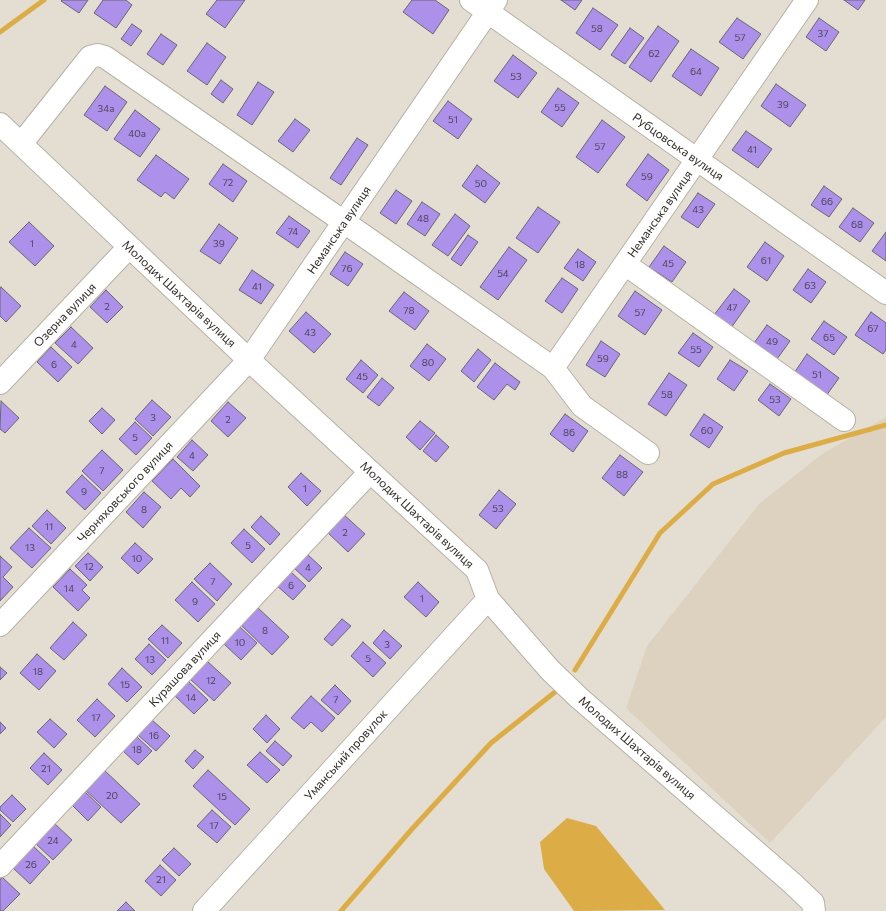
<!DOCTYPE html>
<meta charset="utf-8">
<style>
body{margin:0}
canvas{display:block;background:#e4ded2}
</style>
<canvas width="886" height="911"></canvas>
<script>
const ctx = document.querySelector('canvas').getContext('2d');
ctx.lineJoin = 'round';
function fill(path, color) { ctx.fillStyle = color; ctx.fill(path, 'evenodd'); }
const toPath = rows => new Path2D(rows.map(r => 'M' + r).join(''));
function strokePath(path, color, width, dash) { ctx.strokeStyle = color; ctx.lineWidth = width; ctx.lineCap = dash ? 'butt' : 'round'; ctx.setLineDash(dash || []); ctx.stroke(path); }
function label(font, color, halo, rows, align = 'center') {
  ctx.font = font + ' Commissioner,sans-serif'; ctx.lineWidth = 3; ctx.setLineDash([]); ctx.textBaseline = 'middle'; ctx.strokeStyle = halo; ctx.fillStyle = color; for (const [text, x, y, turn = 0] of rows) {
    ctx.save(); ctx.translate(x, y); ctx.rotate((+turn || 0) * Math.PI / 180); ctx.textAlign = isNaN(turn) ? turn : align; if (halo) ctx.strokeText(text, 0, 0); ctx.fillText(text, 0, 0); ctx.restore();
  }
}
const built = toPath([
 [886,417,886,717,770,843,626,708,647,646,759,504,822,454]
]);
const water = toPath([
 [567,818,596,826,665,910,574,911,544,869,540,842]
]);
const stream = toPath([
 [0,32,44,0],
 [575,670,660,533,713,484,784,453,886,425],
 [341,911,412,829,491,743,555,692]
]);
const building = toPath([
 [62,0,88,0,79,13,61,1,62,0],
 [103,0,126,0,132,5,116,28,94,13,103,0],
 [217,0,245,0,225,28,206,14,217,0],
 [412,0,435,0,449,10,433,34,403,12,412,0],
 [561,0,582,0,575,10,561,0],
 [844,0,865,0,858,10,844,0],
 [593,8,618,25,600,50,576,33,593,8],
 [737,18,761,34,743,59,719,42,737,18],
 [819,18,839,32,826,51,806,37,819,18],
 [132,24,142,31,131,46,121,39,132,24],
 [658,26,679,41,651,82,629,67,658,26],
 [630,28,644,38,625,64,611,55,630,28],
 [161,34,177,45,163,65,147,54,161,34],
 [207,43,226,57,207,85,187,71,207,43],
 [691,49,719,68,701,96,672,76,691,49],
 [513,55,537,73,518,98,494,81,513,55],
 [221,80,233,89,223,103,211,94,221,80],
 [258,82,274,92,252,125,237,115,258,82],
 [776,84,806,105,790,127,761,106,776,84],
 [105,86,127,102,107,131,84,115,105,86],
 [558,88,579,103,562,127,541,112,558,88],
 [448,101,472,119,458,139,433,121,448,101],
 [135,110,160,129,140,157,114,139,135,110],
 [295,119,310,130,293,152,278,141,295,119],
 [602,120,625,137,598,173,576,157,602,120],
 [746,131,772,149,758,168,732,150,746,131],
 [357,138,368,145,341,185,330,178,357,138],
 [648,154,669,170,647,201,626,185,648,154],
 [156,155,189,179,174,199,165,192,161,197,137,180,156,155],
 [223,164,247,181,233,202,209,184,223,164],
 [477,165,500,183,485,203,462,186,477,165],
 [824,186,842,199,829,217,811,205,824,186],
 [396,190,412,201,396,224,380,213,396,190],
 [698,193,715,204,698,228,681,217,698,193],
 [422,202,440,214,425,236,407,224,422,202],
 [538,207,560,222,538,253,516,238,538,207],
 [853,208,874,223,860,242,839,227,853,208],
 [455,214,470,226,448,256,432,245,455,214],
 [289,216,310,231,298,248,276,233,289,216],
 [29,222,54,246,35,266,9,242,29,222],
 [219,224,238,238,220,264,200,251,219,224],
 [886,232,886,261,872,251,886,232],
 [468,235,478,242,461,266,451,259,468,235],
 [765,242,784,256,767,281,747,267,765,242],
 [664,246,686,262,672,282,649,267,664,246],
 [509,247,527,260,498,300,480,287,509,247],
 [578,249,596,262,583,281,564,268,578,249],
 [345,252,363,264,348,286,330,274,345,252],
 [808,269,826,282,811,303,793,290,808,269],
 [252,270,274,285,261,304,239,290,252,270],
 [562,278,578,289,562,313,545,301,562,278],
 [1,287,21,306,6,322,0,316,0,289,1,287],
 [734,289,750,301,731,328,714,315,734,289],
 [106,290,123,307,107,323,90,307,106,290],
 [635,291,662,310,645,335,618,316,635,291],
 [404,292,429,311,415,330,389,311,404,292],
 [306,312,331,334,314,353,289,331,306,312],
 [871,312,886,323,886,350,883,354,855,335,871,312],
 [824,321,847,337,834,355,811,339,824,321],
 [767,325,790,341,777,359,754,343,767,325],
 [71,327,93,348,78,364,55,343,71,327],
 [693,333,713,347,699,367,678,353,693,333],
 [601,341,620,354,605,377,586,365,601,341],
 [427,344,446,359,429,381,410,366,427,344],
 [51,347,72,367,58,382,37,362,51,347],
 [478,349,491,360,474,382,461,371,478,349],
 [807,354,839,378,826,396,794,373,807,354],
 [361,360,378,375,363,393,346,379,361,360],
 [730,360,748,371,734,391,717,379,730,360],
 [495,363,520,382,515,390,507,384,494,400,477,387,495,363],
 [669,373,687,385,666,416,648,404,669,373],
 [382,378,394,388,379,406,367,397,382,378],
 [770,384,791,399,779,416,758,400,770,384],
 [152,400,171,417,153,436,135,419,152,400],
 [1,401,19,418,5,433,0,429,1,401],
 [228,402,246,418,228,437,211,421,228,402],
 [102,408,115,420,102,434,89,421,102,408],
 [565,414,588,431,573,452,550,434,565,414],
 [704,414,723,427,709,448,690,435,704,414],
 [420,421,435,433,420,450,406,437,420,421],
 [135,422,152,438,136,455,119,439,135,422],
 [436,435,449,447,436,462,423,451,436,435],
 [192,440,208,455,193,471,177,457,192,440],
 [102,450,123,470,103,491,82,471,102,450],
 [620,455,643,472,624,496,602,478,620,455],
 [173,459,200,486,190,497,181,488,171,499,152,481,173,459],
 [301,473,321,491,307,506,288,487,301,473],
 [82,475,101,493,85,510,66,492,82,475],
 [499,490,516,504,496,529,479,515,499,490],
 [144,492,161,507,143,528,126,512,144,492],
 [47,510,66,528,51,544,32,526,47,510],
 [342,513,365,534,348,552,326,531,342,513],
 [261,516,280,534,270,545,251,527,261,516],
 [29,528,51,548,32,568,10,548,29,528],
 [244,529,265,549,252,563,231,543,244,529],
 [135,543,153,559,138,574,121,558,135,543],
 [88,553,103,567,90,581,75,566,88,553],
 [306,553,322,568,309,582,293,567,306,553],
 [0,556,12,567,3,577,13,587,0,601,0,556],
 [210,563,232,584,217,601,194,579,210,563],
 [70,569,87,585,82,590,90,598,78,611,53,587,70,569],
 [290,571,306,586,293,600,276,585,290,571],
 [192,582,215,604,198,622,175,600,192,582],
 [418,582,439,602,426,617,404,597,418,582],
 [257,607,289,637,272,655,240,624,257,607],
 [342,619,351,626,332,646,324,639,342,619],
 [73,622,87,635,64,660,50,648,73,622],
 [162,625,182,643,168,658,148,639,162,625],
 [239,626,257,643,241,660,223,643,239,626],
 [384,630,402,646,390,659,373,643,384,630],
 [363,642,386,663,373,677,351,656,363,642],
 [149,644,166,660,152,675,135,659,149,644],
 [37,654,56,671,39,690,20,673,37,654],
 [207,661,231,683,214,701,190,679,207,661],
 [0,667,7,673,0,680,0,667],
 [122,668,142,687,127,702,108,684,122,668],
 [188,681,208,700,194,714,174,695,188,681],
 [335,685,351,701,338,715,321,700,335,685],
 [311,696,335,718,322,732,311,722,304,729,291,718,311,696],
 [97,699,115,716,95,737,77,720,97,699],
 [266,715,280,729,267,743,253,729,266,715],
 [50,719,67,734,54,748,37,732,50,719],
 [152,720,170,736,156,751,138,735,152,720],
 [0,722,6,728,0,734,0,722],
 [136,736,152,751,138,765,122,750,136,736],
 [275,741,292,756,283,766,266,751,275,741],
 [195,750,204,757,193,769,185,761,195,750],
 [260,752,280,770,267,783,247,765,260,752],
 [44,753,62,770,48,785,30,768,44,753],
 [103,769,140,804,121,823,84,789,103,769],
 [208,770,250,809,235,825,193,786,208,770],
 [83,790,101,807,88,821,71,804,83,790],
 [12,795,26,809,13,822,0,810,0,807,12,795],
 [212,810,231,827,217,843,197,826,212,810],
 [0,814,11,825,0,837,0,814],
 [54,823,72,840,53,860,35,843,54,823],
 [32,845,50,862,30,884,12,867,32,845],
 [174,848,191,864,179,876,162,860,174,848],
 [160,865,176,880,161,896,145,881,160,865],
 [2,877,20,894,3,911,0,911,0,880,2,877],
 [126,902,135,911,117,911,126,902]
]);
const minor = toPath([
 [471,0,886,293],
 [0,124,249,360,477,570,488,599,550,670,578,697,792,883,813,903,814,911],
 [21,144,90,57,98,55,105,57,344,222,553,368,582,406,648,453],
 [625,264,844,420],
 [553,368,807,0],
 [0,383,129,247],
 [0,625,249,360,496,0],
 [0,866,370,472],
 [204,911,488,599]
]);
const numberNames = [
 ["58",597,29],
 ["37",823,34],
 ["57",740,38],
 ["62",654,54],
 ["64",696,72],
 ["53",516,77],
 ["39",783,105],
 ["55",560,108],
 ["34а",106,109],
 ["51",453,120],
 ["40а",137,134],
 ["57",600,147],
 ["41",752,150],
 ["59",647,177],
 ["72",228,183],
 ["50",481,184],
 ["66",827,202],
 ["43",698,210],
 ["48",423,219],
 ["68",857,225],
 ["74",293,232],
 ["1",32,244],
 ["39",219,244],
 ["61",766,261],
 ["45",668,264],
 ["18",580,265],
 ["76",347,269],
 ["54",503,274],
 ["63",810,286],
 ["41",257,287],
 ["2",107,307],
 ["47",732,308],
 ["78",409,311],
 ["57",640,313],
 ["67",873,329],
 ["43",310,333],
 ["65",829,338],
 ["49",772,342],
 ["4",74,345],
 ["55",696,350],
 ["59",603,359],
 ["80",428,363],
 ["6",54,365],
 ["51",817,375],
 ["45",362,377],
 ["58",667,395],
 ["53",775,400],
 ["3",153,418],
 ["2",228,420],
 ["60",707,431],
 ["86",569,433],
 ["5",135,438],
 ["4",192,456],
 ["7",102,471],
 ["88",622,475],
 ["1",305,489],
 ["9",84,492],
 ["53",498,509],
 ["8",144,510],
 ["11",49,527],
 ["2",345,533],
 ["5",248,546],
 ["13",30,548],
 ["10",137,559],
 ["12",89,567],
 ["4",308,568],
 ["7",213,582],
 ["6",291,586],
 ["14",69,589],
 ["1",422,599],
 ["9",195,602],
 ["8",265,631],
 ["11",165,641],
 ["10",240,643],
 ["3",387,645],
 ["5",368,659],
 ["13",150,660],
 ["18",38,672],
 ["12",211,681],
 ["15",125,685],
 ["14",191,698],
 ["7",336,700],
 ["17",96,718],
 ["16",154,736],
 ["18",137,750],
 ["21",46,769],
 ["20",112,796],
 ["15",222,797],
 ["17",214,826],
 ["24",53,841],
 ["26",31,865],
 ["21",161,880]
];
const streetNames = [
 ["Рубцовська вулиця",678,147,35],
 ["Неманська вулиця",660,214,-55],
 ["Неманська вулиця",339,230,-56],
 ["Молодих Шахтарів вулиця",179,294,43],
 ["Озерна вулиця",65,315,-46],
 ["Черняховського вулиця",125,492,-47],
 ["Молодих Шахтарів вулиця",417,515,43],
 ["Курашова вулиця",185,669,-47],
 ["Молодих Шахтарів вулиця",637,748,41],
 ["Уманський провулок",346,755,-48]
];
fill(built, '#dcd2bf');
fill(water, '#dcad47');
strokePath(stream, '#dcad47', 5);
fill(building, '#ad90e9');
strokePath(building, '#6a6772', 1);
strokePath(minor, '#b7b1a5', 24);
strokePath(minor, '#fff', 22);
label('10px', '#4e4558', null, numberNames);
label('12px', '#2f2c28', '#fff', streetNames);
</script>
